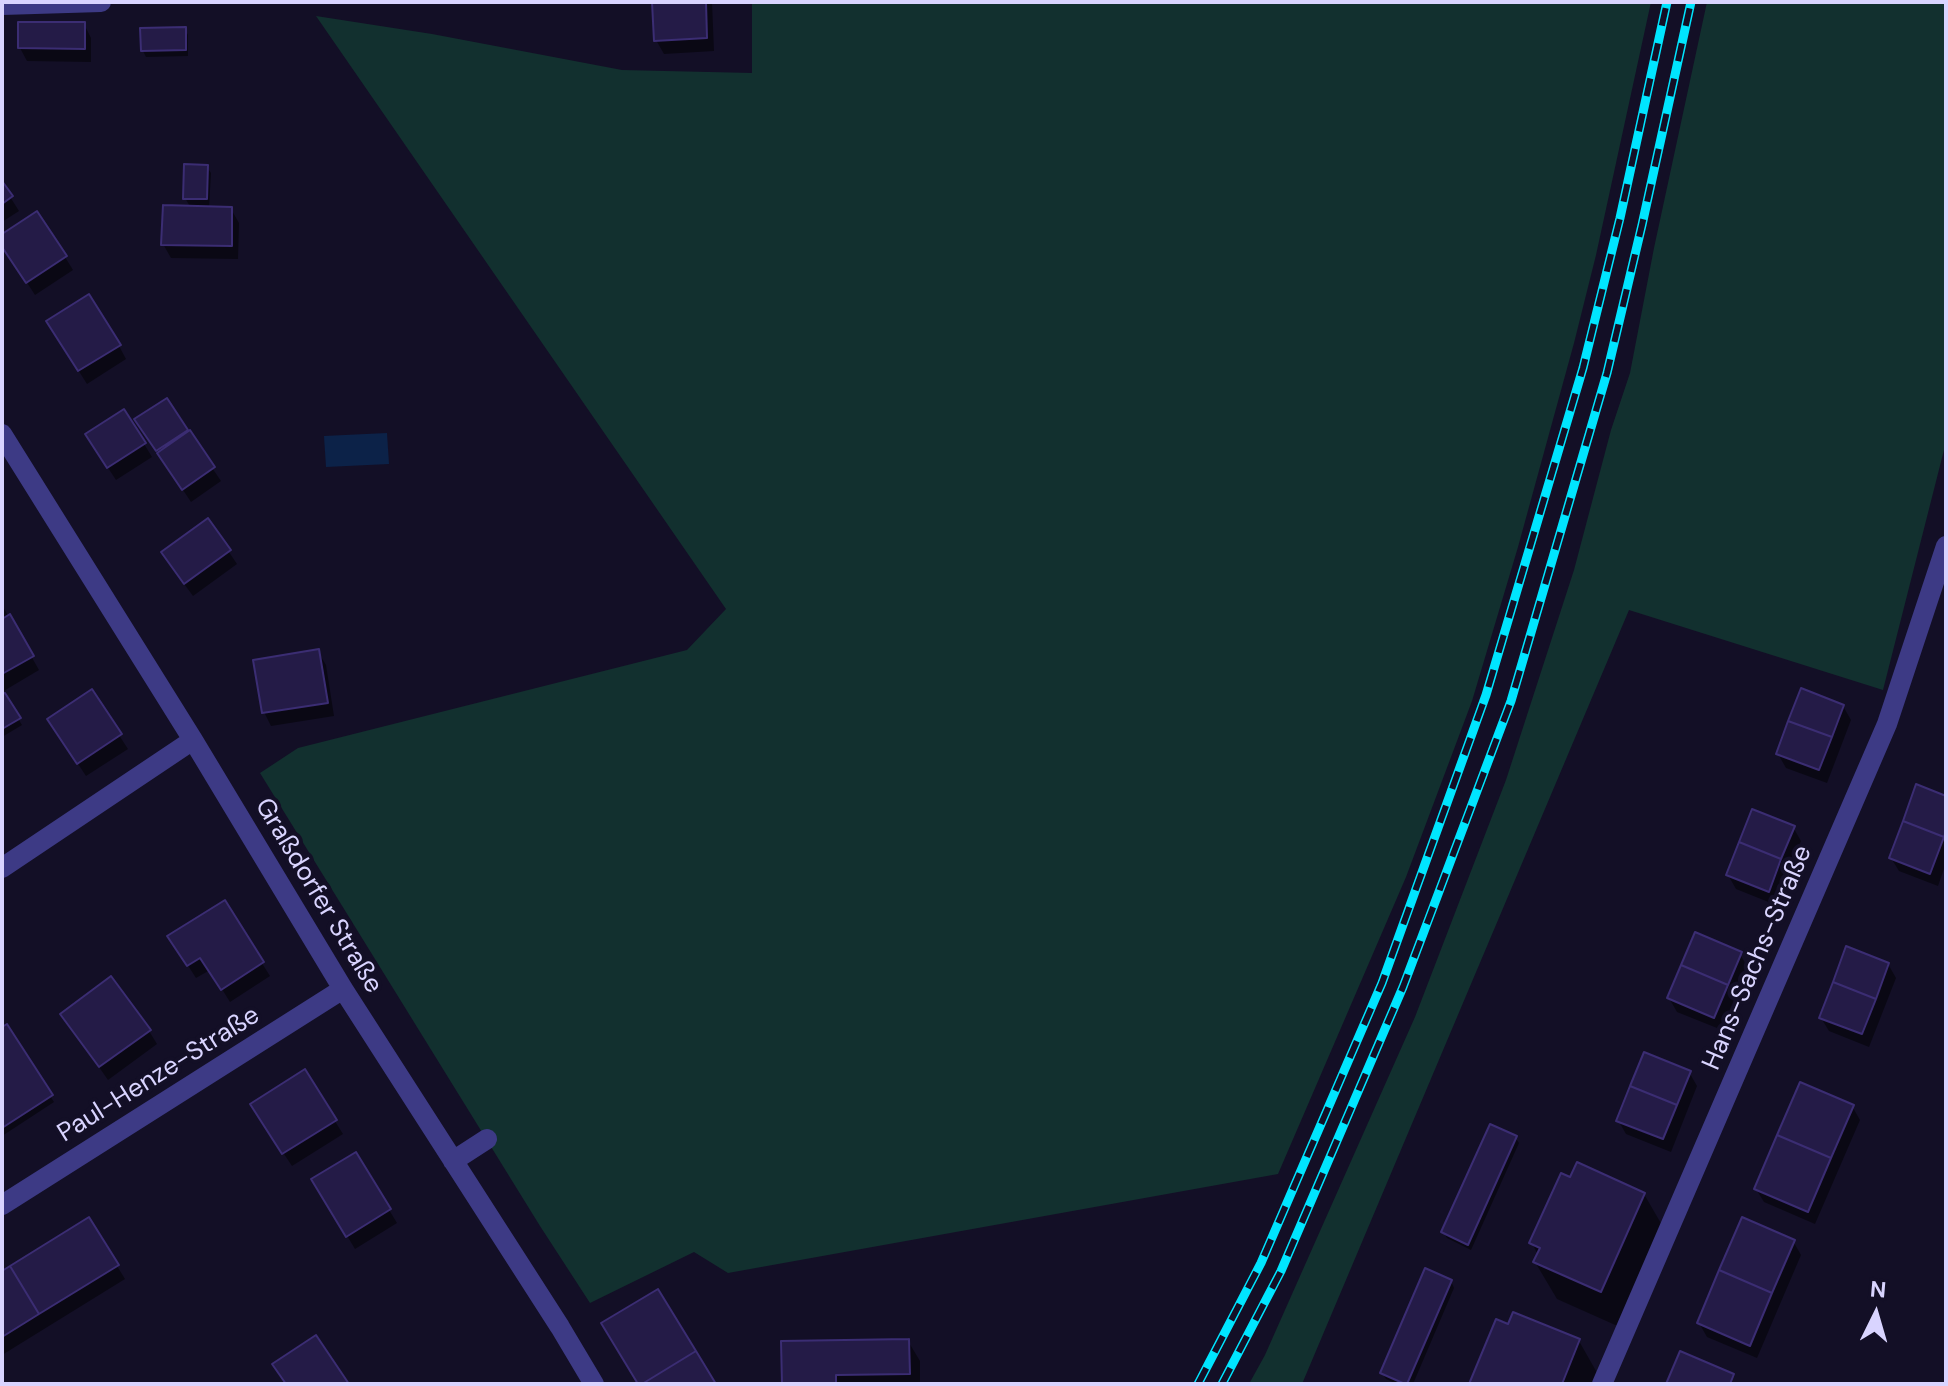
<!DOCTYPE html>
<meta charset="utf-8">
<style>
body{margin:0}
#map{position:relative;width:1948px;height:1386px;overflow:hidden;background:#130f26;font-family:"DM Sans",sans-serif}
canvas{display:block}
.frame{position:absolute;inset:0;border:4px solid #d9d4ff;pointer-events:none}
.north{position:absolute;left:1836px;top:1274px;width:80px;height:80px;-webkit-text-stroke:6px #130f26;paint-order:stroke;rotate:5deg;font-size:22px;font-weight:700;line-height:32px;text-align:center;color:#d9d4ff}
.north::after{content:'';display:block;margin:auto;width:28px;height:36px;background:#d9d4ff;clip-path:polygon(50% 0,100% 100%,50% 72%,0 100%)}
</style>
<div id="map">
<canvas width="1948" height="1386"></canvas>
<div class="frame"></div>
<div class="north">N</div>
</div>
<script>
const ctx = document.querySelector('canvas').getContext('2d');
ctx.lineJoin = 'round';
function fill(path, color) { ctx.fillStyle = color; ctx.fill(path, 'evenodd'); }
const toPath = rows => new Path2D(rows.map(r => 'M' + r).join(''));
function strokePath(path, color, width, dash) { ctx.strokeStyle = color; ctx.lineWidth = width; ctx.lineCap = dash ? 'butt' : 'round'; ctx.setLineDash(dash || []); ctx.stroke(path); }
function label(font, color, halo, rows, align = 'center') {
  ctx.font = font + ' "DM Sans",sans-serif'; ctx.lineWidth = 8; ctx.setLineDash([]); ctx.textBaseline = 'middle'; ctx.strokeStyle = halo; ctx.fillStyle = color; for (const [text, x, y, turn = 0] of rows) {
    ctx.save(); ctx.translate(x, y); ctx.rotate((+turn || 0) * Math.PI / 180); ctx.textAlign = isNaN(turn) ? turn : align; if (halo) ctx.strokeText(text, 0, 0); ctx.fillText(text, 0, 0); ctx.restore();
  }
}
const green = toPath([
 [752,2,1651,2,1596,255,1574,343,1518,547,1472,701,1406,877,1278,1174,728,1273,694,1252,590,1303,540,1226,260,773,298,748,687,650,726,609,316,16,432,34,622,70,752,73],
 [1707,2,1946,2,1946,442,1883,690,1629,610,1302,1384,1249,1384,1265,1355,1415,1017,1506,780,1574,570,1611,430,1630,373,1654,248]
]);
const water = toPath([
 [387,433,389,464,326,467,324,436]
]);
const shadow = toPath([
 [654,2,712,2,714,51,664,54,656,40],
 [84,24,91,38,91,62,27,61,20,48],
 [185,29,188,35,188,56,146,57,143,51],
 [207,167,211,173,209,208,231,209,239,223,238,259,171,258,163,244,191,208,185,198],
 [2,184,19,211,2,222],
 [2,236,65,257,73,270,35,295,2,244],
 [56,335,119,346,126,359,87,384],
 [166,400,221,481,191,502,145,433],
 [124,411,152,457,116,480,95,448],
 [208,521,237,564,193,596,171,566],
 [2,605,39,670,2,692],
 [318,652,326,665,334,716,271,726,264,712],
 [91,692,128,749,86,776,57,732],
 [4,696,22,725,2,737,2,697],
 [1843,706,1851,720,1827,783,1786,768,1778,754],
 [1946,798,1946,863,1938,886,1899,871,1891,858],
 [1793,827,1801,841,1776,905,1736,889,1728,875],
 [224,903,270,976,230,1002,210,970,196,978,178,950],
 [1740,954,1748,968,1722,1030,1677,1012,1669,998],
 [1888,964,1896,978,1869,1047,1829,1031,1821,1018],
 [62,1014,149,1031,157,1044,108,1080],
 [6,1027,54,1102,2,1136,2,1029],
 [304,1072,343,1134,292,1166,260,1118],
 [1689,1072,1697,1086,1671,1152,1626,1134,1618,1120],
 [1852,1106,1860,1120,1815,1224,1764,1202,1756,1189],
 [1515,1137,1519,1143,1471,1250,1447,1238,1443,1232],
 [355,1154,397,1223,355,1249,313,1179],
 [1644,1194,1666,1232,1622,1328,1557,1299,1535,1262,1538,1255,1532,1243],
 [1793,1241,1801,1255,1757,1358,1707,1337,1699,1323],
 [117,1266,125,1279,2,1355,2,1274],
 [1451,1281,1454,1288,1413,1384,1397,1384,1386,1379,1382,1373],
 [908,1341,920,1361,920,1384,784,1384],
 [1579,1341,1600,1378,1598,1384,1471,1384]
]);
const building = toPath([
 [652,2,706,2,707,38,654,41,652,2],
 [18,22,85,22,85,49,18,48,18,22],
 [186,27,186,50,141,51,140,28,186,27],
 [184,164,208,165,207,199,183,199,184,164],
 [2,181,13,196,2,204,2,181],
 [163,205,232,207,232,246,161,245,163,205],
 [37,211,67,256,26,283,2,247,2,234,37,211],
 [89,294,121,345,78,371,46,321,89,294],
 [167,398,188,430,156,451,134,419,167,398],
 [124,409,146,443,107,468,85,434,124,409],
 [190,430,215,467,182,490,157,453,190,430],
 [208,518,231,550,184,584,161,552,208,518],
 [10,614,34,656,2,674,2,619,10,614],
 [319,649,328,703,262,713,253,660,319,649],
 [1801,688,1844,705,1832,737,1788,721,1801,688],
 [92,689,122,734,77,764,47,719,92,689],
 [5,693,21,718,2,729,2,694,5,693],
 [1788,721,1832,737,1819,770,1776,754,1788,721],
 [1916,784,1946,796,1946,831,1944,837,1903,821,1916,784],
 [1752,809,1795,826,1781,859,1739,842,1752,809],
 [1903,821,1944,837,1930,874,1889,858,1903,821],
 [1739,842,1781,859,1769,892,1726,875,1739,842],
 [225,900,264,962,221,990,200,958,187,966,167,936,225,900],
 [1695,932,1742,952,1728,985,1681,965,1695,932],
 [1846,946,1889,963,1876,999,1833,982,1846,946],
 [1681,965,1728,985,1714,1018,1667,998,1681,965],
 [111,976,151,1030,99,1067,60,1014,111,976],
 [1833,982,1876,999,1862,1034,1819,1018,1833,982],
 [7,1024,53,1095,2,1128,2,1027,7,1024],
 [1644,1052,1691,1071,1677,1105,1630,1086,1644,1052],
 [305,1069,337,1120,282,1154,250,1104,305,1069],
 [1800,1082,1854,1105,1831,1158,1777,1135,1800,1082],
 [1630,1086,1677,1105,1663,1139,1616,1121,1630,1086],
 [1490,1124,1517,1136,1468,1245,1441,1232,1490,1124],
 [1777,1135,1831,1158,1808,1212,1754,1189,1777,1135],
 [356,1152,391,1209,346,1237,311,1179,356,1152],
 [1577,1162,1645,1193,1601,1292,1533,1262,1540,1248,1529,1243,1561,1173,1570,1177,1577,1162],
 [89,1217,119,1265,39,1314,10,1266,89,1217],
 [1742,1217,1795,1240,1772,1293,1719,1270,1742,1217],
 [10,1266,39,1314,2,1337,2,1271,10,1266],
 [1425,1268,1452,1280,1407,1384,1405,1384,1380,1373,1425,1268],
 [1719,1270,1772,1293,1750,1346,1697,1323,1719,1270],
 [658,1289,696,1351,642,1384,638,1384,601,1323,658,1289],
 [1513,1312,1580,1339,1562,1384,1469,1384,1496,1319,1508,1324,1513,1312],
 [316,1335,349,1384,286,1384,272,1364,316,1335],
 [909,1339,910,1374,836,1375,836,1384,782,1384,781,1341,909,1339],
 [696,1351,716,1384,642,1384,696,1351],
 [1680,1351,1734,1374,1730,1384,1666,1384,1680,1351]
]);
const minor = toPath([
 [2,5,101,2],
 [2,434,193,740,343,989,560,1327,594,1384],
 [2,868,193,740],
 [453,1161,487,1139],
 [2,1205,343,989],
 [1602,1384,1887,724,1946,546]
]);
const rail = toPath([
 [1198,1384,1261,1263,1382,983,1486,695,1583,368,1620,218,1667,2],
 [1222,1384,1281,1271,1403,987,1511,701,1607,373,1642,225,1691,2]
]);
const streetNames = [
 ["Graßdorfer Straße",318,896,59],
 ["Hans-Sachs-Straße",1758,958,-67],
 ["Paul-Henze-Straße",159,1075,-32]
];
fill(green, '#12302f');
fill(water, '#0c2248');
fill(shadow, '#0007');
fill(building, '#241b47');
strokePath(building, '#3b2d73', 2);
strokePath(minor, '#3d3a85', 20);
strokePath(rail, '#00e5ff', 9);
strokePath(rail, '#130f26', 6, [18]);
label('26px', '#d9d4ff', '#130f26', streetNames);
</script>
